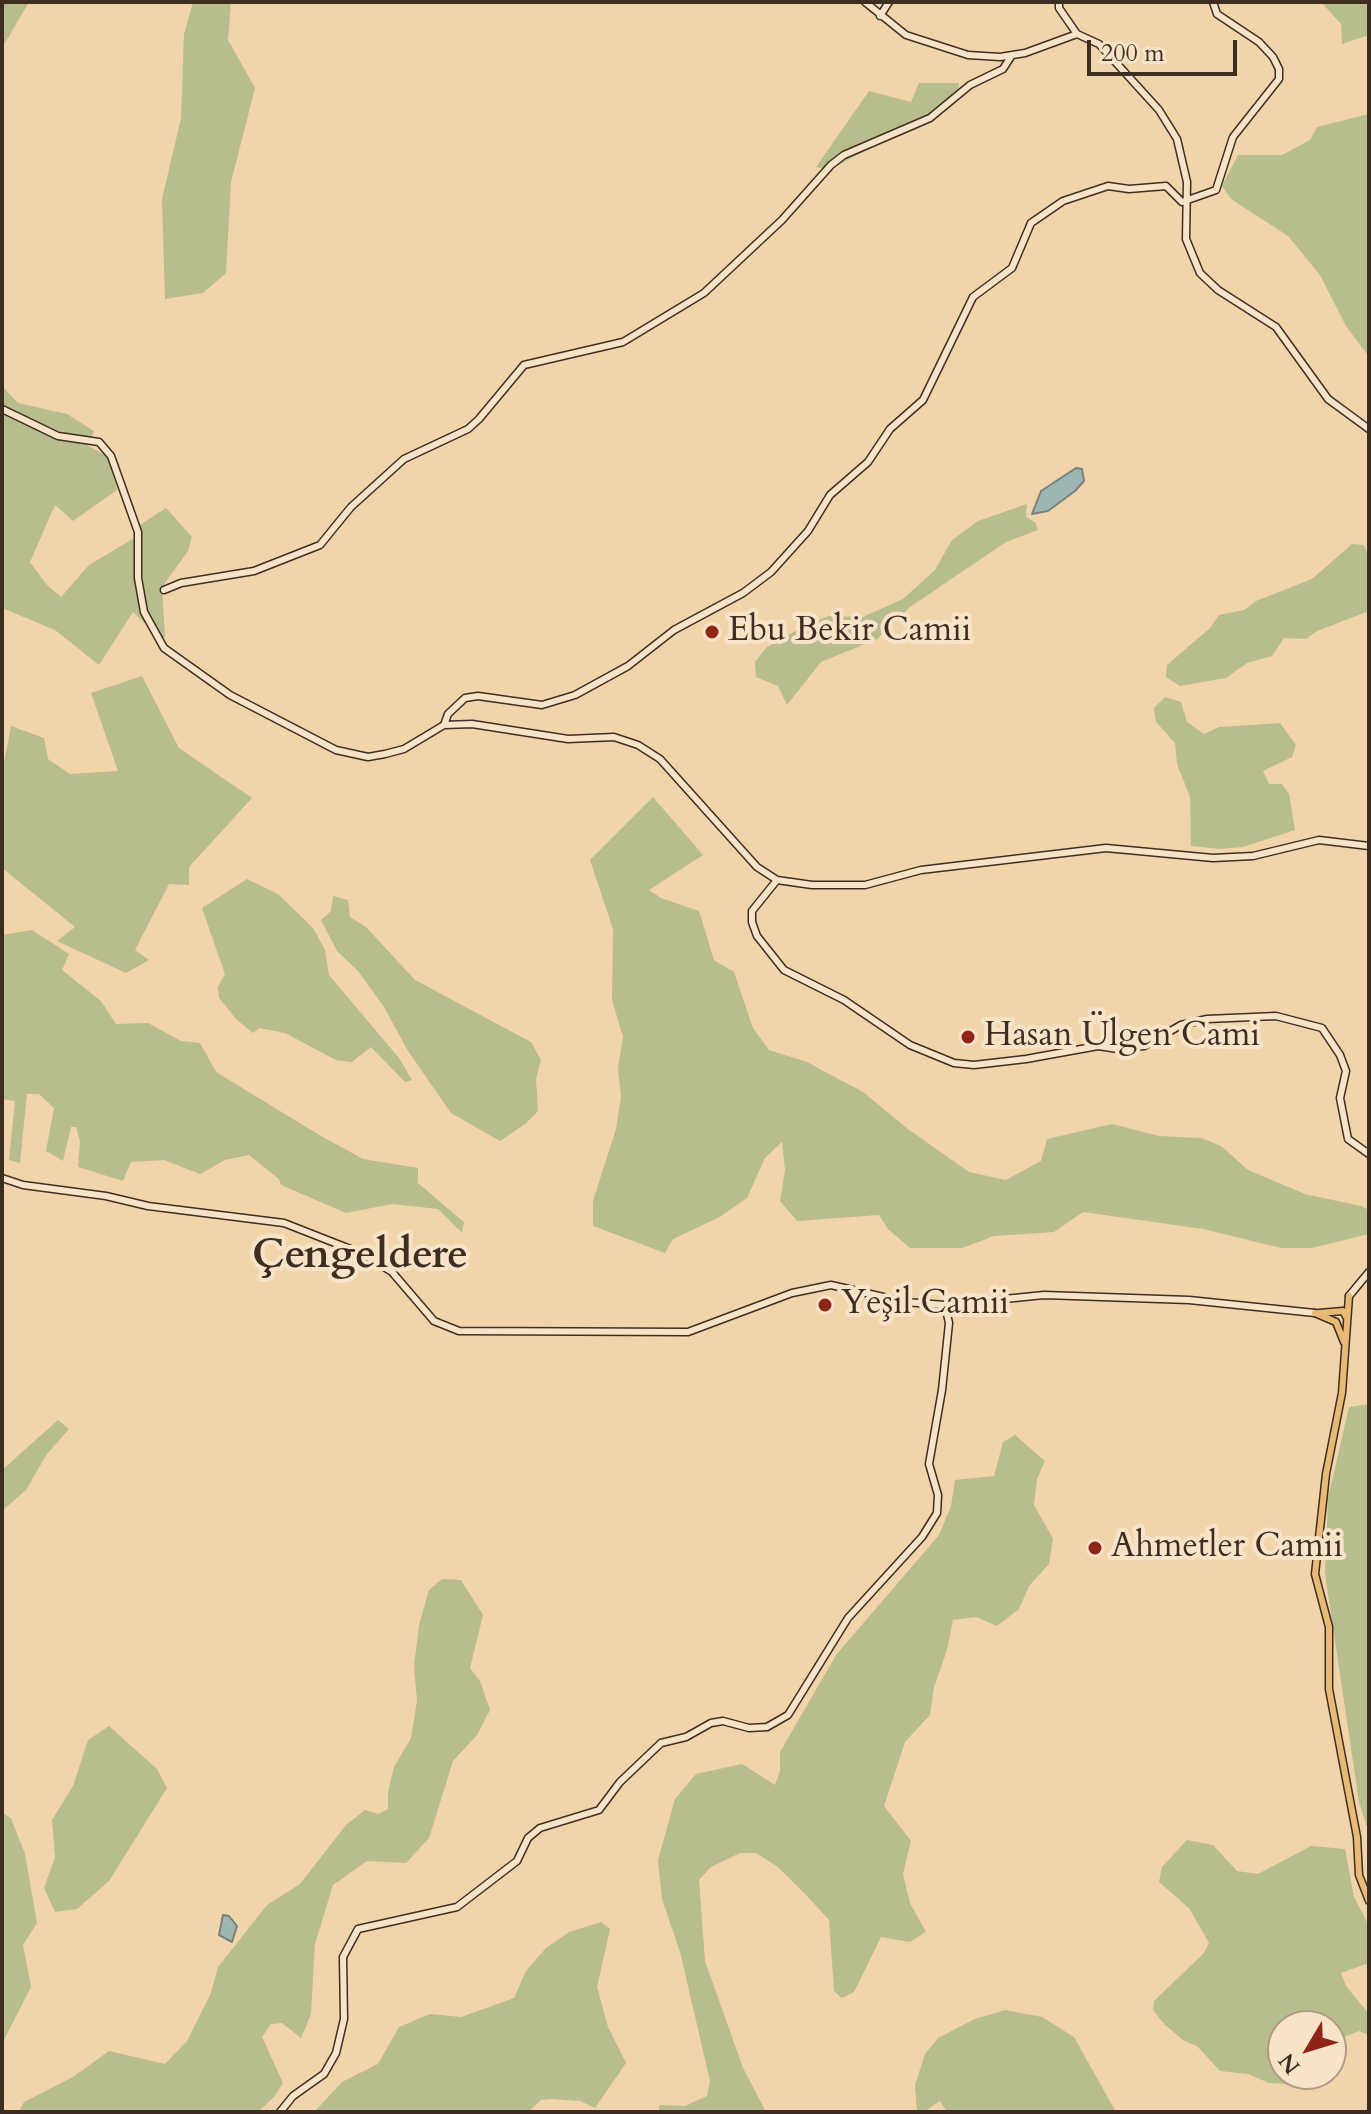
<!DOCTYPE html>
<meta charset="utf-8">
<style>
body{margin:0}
#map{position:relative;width:1371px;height:2114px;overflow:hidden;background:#f2d4ab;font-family:Cardo,serif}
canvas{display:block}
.frame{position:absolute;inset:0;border:4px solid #3e2e22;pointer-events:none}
.north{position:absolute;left:1267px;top:2010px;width:80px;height:80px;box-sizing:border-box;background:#f7e3c8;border:2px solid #ad9b86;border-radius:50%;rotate:232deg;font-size:22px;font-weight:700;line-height:32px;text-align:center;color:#3e2e22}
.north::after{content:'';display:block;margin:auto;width:28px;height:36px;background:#8f2418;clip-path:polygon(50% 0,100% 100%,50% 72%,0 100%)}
.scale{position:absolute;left:1087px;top:40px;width:150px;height:36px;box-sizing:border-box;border:4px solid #3e2e22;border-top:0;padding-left:10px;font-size:24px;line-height:28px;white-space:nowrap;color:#3e2e22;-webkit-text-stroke:6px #f7e3c8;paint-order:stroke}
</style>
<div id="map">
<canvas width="1371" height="2114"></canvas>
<div class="frame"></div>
<div class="north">N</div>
<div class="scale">200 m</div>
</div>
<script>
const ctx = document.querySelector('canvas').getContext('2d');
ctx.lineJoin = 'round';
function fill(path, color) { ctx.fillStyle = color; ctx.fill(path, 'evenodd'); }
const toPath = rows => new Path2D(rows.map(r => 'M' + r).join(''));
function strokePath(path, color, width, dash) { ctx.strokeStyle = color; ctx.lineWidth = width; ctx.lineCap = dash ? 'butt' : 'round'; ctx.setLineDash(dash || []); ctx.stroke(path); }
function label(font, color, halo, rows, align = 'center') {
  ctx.font = font + ' Cardo,serif'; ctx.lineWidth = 8; ctx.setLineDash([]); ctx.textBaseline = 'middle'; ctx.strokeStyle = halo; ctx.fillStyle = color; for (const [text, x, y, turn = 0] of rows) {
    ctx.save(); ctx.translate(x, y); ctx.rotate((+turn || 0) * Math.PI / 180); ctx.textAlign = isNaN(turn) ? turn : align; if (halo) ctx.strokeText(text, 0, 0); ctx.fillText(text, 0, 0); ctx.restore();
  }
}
const green = toPath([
 [2,2,29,2,2,48],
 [193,2,231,2,228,40,255,88,231,182,226,273,203,293,165,299,162,199,181,118,184,34],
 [1321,2,1369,2,1369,35,1342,44,1341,24],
 [919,83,959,83,958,97,941,110,829,170,816,167,869,91,911,102],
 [1369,114,1369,357,1346,326,1320,275,1288,236,1231,199,1222,186,1238,155,1282,155,1310,140,1317,127],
 [2,386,18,403,67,414,94,431,88,446,109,457,117,490,73,521,55,505,30,562,47,585,61,597,89,565,136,537,137,527,166,508,192,537,188,551,162,587,165,637,161,639,133,612,99,665,55,630,2,608],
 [1027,504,1026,517,1035,522,1038,530,1006,542,910,607,877,639,821,662,787,705,778,686,756,677,755,662,767,647,806,625,829,616,863,617,903,599,935,570,952,540,978,521],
 [1352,544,1364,545,1369,558,1369,611,1317,631,1306,639,1284,638,1272,656,1247,663,1226,678,1180,686,1166,677,1167,665,1210,628,1219,615,1244,610,1256,601,1312,579],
 [142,676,179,748,252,798,189,867,189,885,169,884,135,950,149,960,126,973,57,941,75,927,2,868,2,773,11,726,44,738,48,759,70,774,118,771,91,693],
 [1165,697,1181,702,1187,722,1204,734,1219,727,1280,723,1296,745,1292,757,1263,771,1269,784,1282,784,1289,794,1295,830,1243,847,1220,849,1191,846,1190,797,1177,764,1175,743,1156,722,1154,708],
 [653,797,703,855,649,890,661,898,699,911,714,960,734,972,753,1028,769,1050,807,1062,863,1092,908,1129,969,1172,1006,1180,1041,1161,1047,1139,1112,1124,1159,1136,1201,1138,1221,1146,1248,1170,1305,1194,1361,1206,1369,1210,1369,1234,1312,1248,1281,1248,1203,1229,1083,1212,1054,1232,994,1236,962,1248,910,1248,888,1229,879,1215,797,1221,780,1201,785,1170,782,1142,765,1158,747,1198,720,1217,673,1239,665,1253,593,1226,593,1201,616,1129,621,1097,618,1068,623,1037,612,1000,613,929,590,860],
 [247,879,278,894,313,928,325,950,329,975,399,1058,412,1080,405,1082,371,1047,352,1062,336,1060,285,1033,259,1028,253,1033,237,1020,219,998,218,987,225,974,202,908],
 [333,896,348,900,350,917,366,927,415,980,531,1042,541,1060,536,1079,538,1111,525,1124,500,1141,451,1113,408,1051,384,1007,358,971,337,951,321,920,331,911],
 [32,930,69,954,62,970,101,1001,116,1024,148,1023,181,1041,200,1043,216,1072,321,1136,363,1159,418,1168,418,1183,464,1222,462,1233,438,1209,392,1204,346,1213,281,1185,279,1179,249,1155,225,1160,200,1174,164,1160,131,1162,123,1181,78,1167,80,1141,76,1127,71,1127,63,1161,46,1151,54,1108,39,1094,27,1094,20,1163,9,1160,15,1101,2,1099,2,935],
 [1369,1404,1369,1834,1359,1802,1325,1574,1328,1498,1349,1407],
 [58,1420,69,1429,47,1454,26,1490,2,1511,2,1470],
 [1015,1435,1045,1461,1037,1479,1034,1505,1053,1539,1049,1564,1029,1586,1019,1609,997,1626,976,1617,953,1620,947,1650,934,1687,930,1715,905,1742,884,1806,911,1841,903,1874,910,1903,926,1932,910,1942,881,1937,854,1992,842,1998,834,1991,829,1920,807,1896,778,1867,756,1853,740,1853,711,1867,699,1880,705,1961,743,2068,766,2112,658,2112,660,2105,685,2106,707,2096,710,2081,680,1952,662,1899,658,1860,675,1799,696,1774,742,1764,775,1785,780,1771,780,1752,836,1655,939,1535,951,1506,955,1480,994,1476,1003,1442],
 [442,1579,461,1580,483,1615,470,1668,480,1681,490,1710,477,1735,453,1761,429,1838,406,1863,367,1861,333,1885,315,1944,311,2014,304,2031,301,2038,282,2023,271,2024,262,2037,283,2083,274,2097,258,2112,19,2112,24,2102,73,2077,109,2051,165,2064,187,2041,211,1993,218,1967,267,1905,300,1884,346,1825,365,1810,378,1814,388,1809,388,1792,394,1767,411,1738,417,1701,414,1666,419,1625,429,1590],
 [109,1726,157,1769,167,1788,109,1881,77,1909,55,1912,44,1888,55,1857,52,1820,73,1786,88,1740],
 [3,1813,11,1818,25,1854,37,1923,23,1945,31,1987,2,2044],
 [1187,1840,1213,1845,1237,1871,1258,1874,1311,1846,1345,1849,1354,1897,1369,1926,1369,1963,1341,1973,1346,1986,1369,2014,1369,2035,1359,2031,1331,2042,1331,2026,1283,2026,1283,2074,1297,2074,1286,2084,1269,2083,1248,2074,1220,2071,1197,2046,1184,2041,1164,2024,1153,2010,1154,2001,1203,1954,1209,1943,1189,1908,1159,1882,1162,1867],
 [601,1922,610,1929,597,1987,608,2027,626,2063,595,2108,580,2101,552,2099,541,2100,528,2112,314,2112,342,2082,378,2064,399,2027,430,2014,461,2017,514,1998,526,1971,546,1948,569,1932],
 [1005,2010,1042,2017,1074,2037,1116,2112,947,2112,940,2101,924,2112,917,2112,915,2085,925,2054,938,2038,975,2019]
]);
const water = toPath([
 [1076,468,1082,469,1084,481,1075,491,1048,511,1032,514,1041,491,1076,468],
 [223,1915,229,1916,237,1926,232,1942,219,1935,223,1915]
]);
const secondary = toPath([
 [865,2,906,35,968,55,1000,57,1025,53,1077,34,1099,44,1159,110,1177,139,1187,182,1186,239,1200,273,1218,290,1276,327,1328,399,1369,429],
 [1059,2,1059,8,1077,34],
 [880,16,889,2],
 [2,409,58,436,99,442,111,456,138,532,138,578,144,612,164,648,230,695,336,750,368,757,385,754,404,749,444,725,472,724,568,739,614,737,638,745,660,759,757,867,777,880,812,885,865,885,921,870,1106,848,1213,858,1253,856,1319,840,1369,846],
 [164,590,181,583,254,571,320,545,351,507,404,459,468,429,479,419,524,365,623,342,704,293,782,220,831,165,844,155,930,118,970,85,1003,69,1012,55],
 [444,725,448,714,465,698,478,696,542,705,575,695,628,666,674,630,743,593,771,572,808,531,830,495,868,462,890,429,923,400,973,297,1012,268,1031,223,1063,201,1108,186,1129,189,1166,186,1182,202,1216,190,1233,137,1279,79,1279,69,1273,57,1259,42,1217,14,1213,2],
 [777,880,752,911,752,922,757,936,784,970,844,1000,910,1045,954,1063,974,1065,1026,1059,1098,1046,1118,1049,1144,1046,1181,1025,1207,1019,1276,1016,1322,1028,1340,1055,1346,1071,1340,1098,1348,1139,1369,1154],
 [2,1178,23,1185,106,1196,148,1206,284,1223,363,1254,392,1272,434,1321,459,1331,688,1332,792,1293,831,1285,905,1302,945,1305,1044,1295,1189,1300,1315,1313],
 [1349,1296,1369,1272],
 [280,2112,293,2096,324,2074,336,2053,344,2019,343,1957,358,1929,457,1907,517,1861,528,1838,540,1828,599,1810,620,1782,661,1743,686,1737,711,1723,723,1721,749,1728,767,1727,788,1715,848,1618,922,1537,937,1513,938,1495,929,1464,942,1390,949,1323,945,1305]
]);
const primary = toPath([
 [1349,1296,1342,1393,1326,1474,1315,1574,1329,1627,1329,1689,1357,1837,1359,1875,1369,1901],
 [1315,1313,1336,1322,1344,1342],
 [1319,1313,1343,1311,1347,1318]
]);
const markers = [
 [712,632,8,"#8f2418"],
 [968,1037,8,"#8f2418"],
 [825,1305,8,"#8f2418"],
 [1095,1548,8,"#8f2418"]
];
const poiNames = [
 ["Ebu Bekir Camii",728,632],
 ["Hasan Ülgen Cami",984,1037],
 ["Yeşil Camii",841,1305],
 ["Ahmetler Camii",1111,1548]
];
const districtNames = [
 ["Çengeldere",360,1257]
];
fill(green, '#b7bd8c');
fill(water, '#9eb6b3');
strokePath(water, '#788079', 2);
strokePath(secondary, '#3e2e22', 9);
strokePath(primary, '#3e2e22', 9);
strokePath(secondary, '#f7e3c8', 6);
strokePath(primary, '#e9ba76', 6);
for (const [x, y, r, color] of markers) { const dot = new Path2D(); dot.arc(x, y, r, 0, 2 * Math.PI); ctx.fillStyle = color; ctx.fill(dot); strokePath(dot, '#f7e3c8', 3); }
label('34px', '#3e2e22', '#f7e3c8', poiNames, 'left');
label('bold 42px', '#3e2e22', '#f7e3c8', districtNames);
</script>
